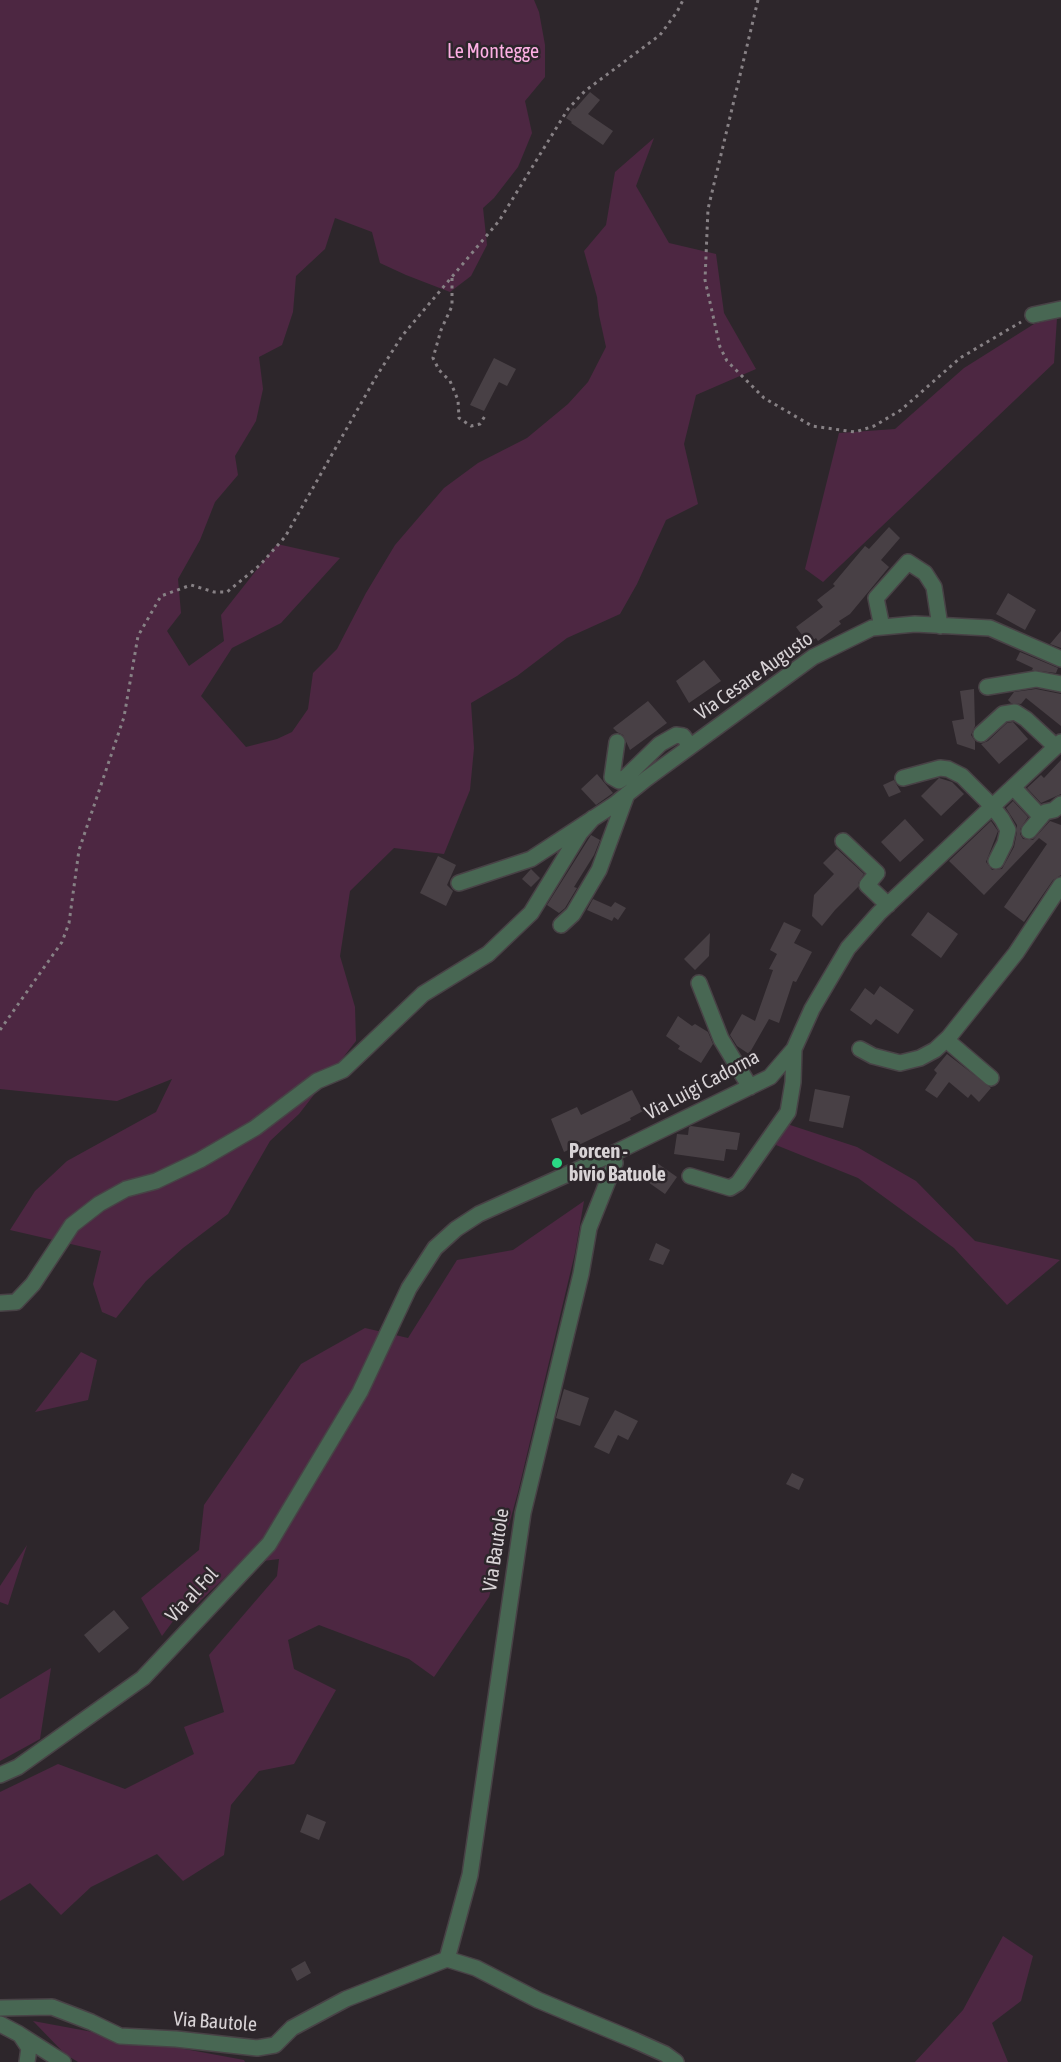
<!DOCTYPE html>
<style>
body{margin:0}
canvas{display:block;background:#2d262b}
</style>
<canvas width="1061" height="2062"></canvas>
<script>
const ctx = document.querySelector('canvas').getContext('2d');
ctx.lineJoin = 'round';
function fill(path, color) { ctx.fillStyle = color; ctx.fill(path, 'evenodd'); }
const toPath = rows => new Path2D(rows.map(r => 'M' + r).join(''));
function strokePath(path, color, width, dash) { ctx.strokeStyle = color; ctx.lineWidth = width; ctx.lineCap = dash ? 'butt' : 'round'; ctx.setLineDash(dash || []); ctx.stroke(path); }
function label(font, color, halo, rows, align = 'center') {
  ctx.font = font + ' "Asap Condensed",sans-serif'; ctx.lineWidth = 5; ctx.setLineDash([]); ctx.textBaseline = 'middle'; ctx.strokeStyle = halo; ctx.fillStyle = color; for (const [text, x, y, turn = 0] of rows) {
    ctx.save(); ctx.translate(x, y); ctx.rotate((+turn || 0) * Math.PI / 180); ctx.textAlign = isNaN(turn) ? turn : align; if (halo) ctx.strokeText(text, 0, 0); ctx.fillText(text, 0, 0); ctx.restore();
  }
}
const green = toPath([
 [0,0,534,0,539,12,545,45,545,77,525,101,532,133,518,167,494,198,483,208,487,245,471,276,450,292,406,275,380,263,372,232,335,218,325,249,296,276,293,312,282,345,259,357,263,389,256,421,235,456,238,475,215,502,200,540,178,579,181,613,167,631,189,666,224,641,221,615,277,544,340,558,281,623,232,648,201,696,246,747,277,739,292,732,308,709,313,673,337,649,366,593,395,545,444,488,478,463,527,438,568,404,588,382,606,347,599,315,597,297,584,251,606,225,615,172,654,138,636,186,669,243,716,254,724,313,756,369,696,395,684,444,698,504,666,520,637,584,620,614,567,638,517,676,471,703,474,748,470,790,444,854,394,848,350,891,340,956,355,1007,356,1041,299,1114,270,1141,228,1214,183,1248,146,1281,116,1318,102,1312,93,1284,101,1251,10,1230,35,1191,67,1161,156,1112,172,1079,117,1101,0,1089],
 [1057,318,1054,363,823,582,805,569,839,433,895,429,964,368,1034,324],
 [784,1123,857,1147,916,1181,975,1241,1060,1260,1007,1305,954,1248,858,1178,776,1145],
 [584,1201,575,1253,518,1492,489,1597,434,1677,409,1659,319,1625,288,1640,294,1669,336,1690,294,1764,259,1771,231,1805,224,1855,183,1881,157,1854,91,1887,61,1915,30,1883,0,1901,0,1792,58,1764,125,1789,194,1754,184,1727,224,1712,209,1655,277,1576,279,1559,239,1564,197,1604,185,1605,162,1636,141,1598,199,1550,204,1505,301,1364,365,1328,408,1338,457,1260,513,1250],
 [81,1352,97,1360,88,1400,35,1412],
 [27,1545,8,1605,0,1602,0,1586],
 [51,1668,40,1739,0,1761,0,1699],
 [1003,1936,1033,1956,1021,2001,992,2023,1008,2062,915,2062,963,2010],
 [33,2021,244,2060,245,2062,78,2062,65,2054]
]);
const building = toPath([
 [590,92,600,100,588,114,613,131,603,145,571,123,572,122,566,118,573,108,575,109],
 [494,358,516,369,507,386,499,382,484,411,470,405],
 [889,527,900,538,881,560,889,567,850,614,839,621,841,624,818,641,816,638,808,643,796,627,823,607,817,600,835,586,833,584,865,546,869,549],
 [1008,593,1036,610,1025,630,996,614],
 [1061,631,1061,648,1050,644],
 [1020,652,1058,668,1056,673,1032,670,1033,668,1016,660],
 [704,660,721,681,689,703,676,681],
 [974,689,975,726,971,735,975,741,975,750,957,744,952,721,964,719,960,691],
 [1036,689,1061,694,1061,726,1026,698,1021,704,1011,703,1008,700,1014,692],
 [648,701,667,723,630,750,623,735,617,732,613,728],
 [1013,722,1028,739,999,764,981,744,988,741,1007,723],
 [1061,760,1061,794,1041,803,1027,788,1041,775,1044,778],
 [597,774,613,793,596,805,581,789],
 [939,778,952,782,964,794,941,816,921,796],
 [894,780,901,792,889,797,883,785],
 [1013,801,1028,817,1020,829,1020,834,1023,839,1033,840,1050,821,1061,825,1061,875,1053,880,1024,922,1004,907,1047,844,1039,838,984,895,949,861,991,821,998,831,986,862,992,870,1002,869,1014,847,1017,832,1017,825,1006,808],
 [905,819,924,840,900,862,881,842],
 [591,835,600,840,594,855,574,887,577,888,565,908,559,913,547,905],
 [837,849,864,874,858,883,858,887,835,910,822,926,812,916,814,895,834,874,823,863],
 [438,856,456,865,447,885,453,891,446,906,420,893],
 [531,869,540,878,531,887,522,879],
 [593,899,611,907,615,902,626,908,618,920,614,917,612,921,587,910],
 [928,912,958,934,941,958,911,935],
 [784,922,801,930,794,943,812,952,796,982,793,981,779,1023,769,1019,749,1054,737,1046,730,1035,742,1014,755,1021,773,970,769,969,777,954,770,950],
 [710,933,709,956,695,970,684,959],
 [880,986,914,1010,898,1034,876,1019,871,1025,850,1010,865,988,874,995],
 [678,1016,692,1026,695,1024,708,1032,713,1044,701,1063,678,1049,680,1046,666,1036],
 [947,1054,991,1088,979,1102,971,1094,968,1098,949,1082,937,1098,925,1090,937,1073,934,1070],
 [815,1089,850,1096,843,1128,809,1121],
 [632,1090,643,1111,630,1118,631,1120,564,1152,551,1119,577,1107,581,1115],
 [691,1126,740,1133,737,1150,726,1149,724,1161,674,1154,677,1134,688,1135,689,1127],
 [657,1163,677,1177,665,1194,645,1180],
 [656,1243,670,1250,663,1265,649,1260],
 [564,1389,589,1398,580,1426,556,1418],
 [615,1410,638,1421,628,1440,618,1435,609,1454,594,1447],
 [792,1473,804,1479,799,1490,786,1484],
 [114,1610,129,1628,99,1653,84,1635],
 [307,1814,326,1822,319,1840,300,1832],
 [305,1961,311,1973,297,1981,291,1969]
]);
const path = toPath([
 [758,0,708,209,705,280,720,347,727,361,764,398,812,426,855,432,874,426,901,410,960,358,1021,322],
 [452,278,452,306,441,330,433,358,439,370,450,381,458,400,459,418,471,426,480,424,485,416],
 [0,1030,62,942,69,923,79,850,124,717,138,636,161,596,191,585,214,592,227,592,260,565,285,537,376,377,402,336,499,221,568,109,585,91,660,35,677,12,683,0]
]);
const minor = toPath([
 [1033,315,1061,309],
 [882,627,876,598,908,562,925,573,934,587,940,626],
 [987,687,1036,679,1061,684],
 [981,734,1003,714,1015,712,1026,719,1056,747],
 [617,742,612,777,619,781,627,776,660,744,676,735,683,736,690,746],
 [903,778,940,768,948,769,962,776,992,806,1002,819,1008,830,1005,843,996,861],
 [1013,787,1041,817],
 [1029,831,1045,812,1054,810,1061,804],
 [843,841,877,873,867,885,888,905],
 [459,883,531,859,615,804,646,779,813,657,872,628,915,624,990,628,1061,659],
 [561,925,573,914,599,870,627,794],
 [699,983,721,1039,750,1087],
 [860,1049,873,1056,900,1063,920,1058,935,1050,949,1037],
 [991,1078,950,1043,949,1037,1016,953,1061,885],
 [690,1176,730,1188,738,1183,788,1112,793,1082,794,1049],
 [0,1303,16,1302,33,1284,72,1225,99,1204,126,1189,156,1181,200,1160,255,1128,317,1081,343,1070,423,994,488,954,531,913,580,833,593,818],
 [0,1775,18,1767,143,1678,269,1544,360,1392,409,1288,435,1248,456,1229,479,1214,610,1155,770,1077,794,1049,812,1009,848,948,879,913,1061,742],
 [447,1959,470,1875,523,1513,581,1274,589,1228,615,1163,610,1155],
 [0,2008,52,2007,91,2022,120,2036,176,2039,257,2048,275,2045,292,2028,346,1999,447,1959,476,1968,538,2000,636,2041,665,2054,676,2062],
 [0,2024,19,2034,63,2062],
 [21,2036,29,2048,27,2062]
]);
const markers = [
 [557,1163,6,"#2ad884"]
];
const parkNames = [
 ["Le Montegge",493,52]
];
const streetNames = [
 ["Via Cesare Augusto",754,676,-35],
 ["Via Luigi Cadorna",702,1085,-28],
 ["Via Bautole",496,1550,-81],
 ["Via al Fol",192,1595,-47],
 ["Via Bautole",215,2022,4]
];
const poiNames = [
 ["Porcen -",569,1152],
 ["bivio Batuole",569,1175]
];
fill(green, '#4d2742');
fill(building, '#484045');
strokePath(minor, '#484246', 18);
strokePath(path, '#878185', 3, [3, 4.5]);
strokePath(minor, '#486753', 15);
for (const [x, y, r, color] of markers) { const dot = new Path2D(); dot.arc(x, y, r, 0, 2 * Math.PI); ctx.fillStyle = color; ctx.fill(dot); strokePath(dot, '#2d262b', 2); }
label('20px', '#fdb0e4', '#2d262b', parkNames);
label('20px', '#d8d3d6', '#2d262b', streetNames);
label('bold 20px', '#d8d3d6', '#2d262b', poiNames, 'left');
</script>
